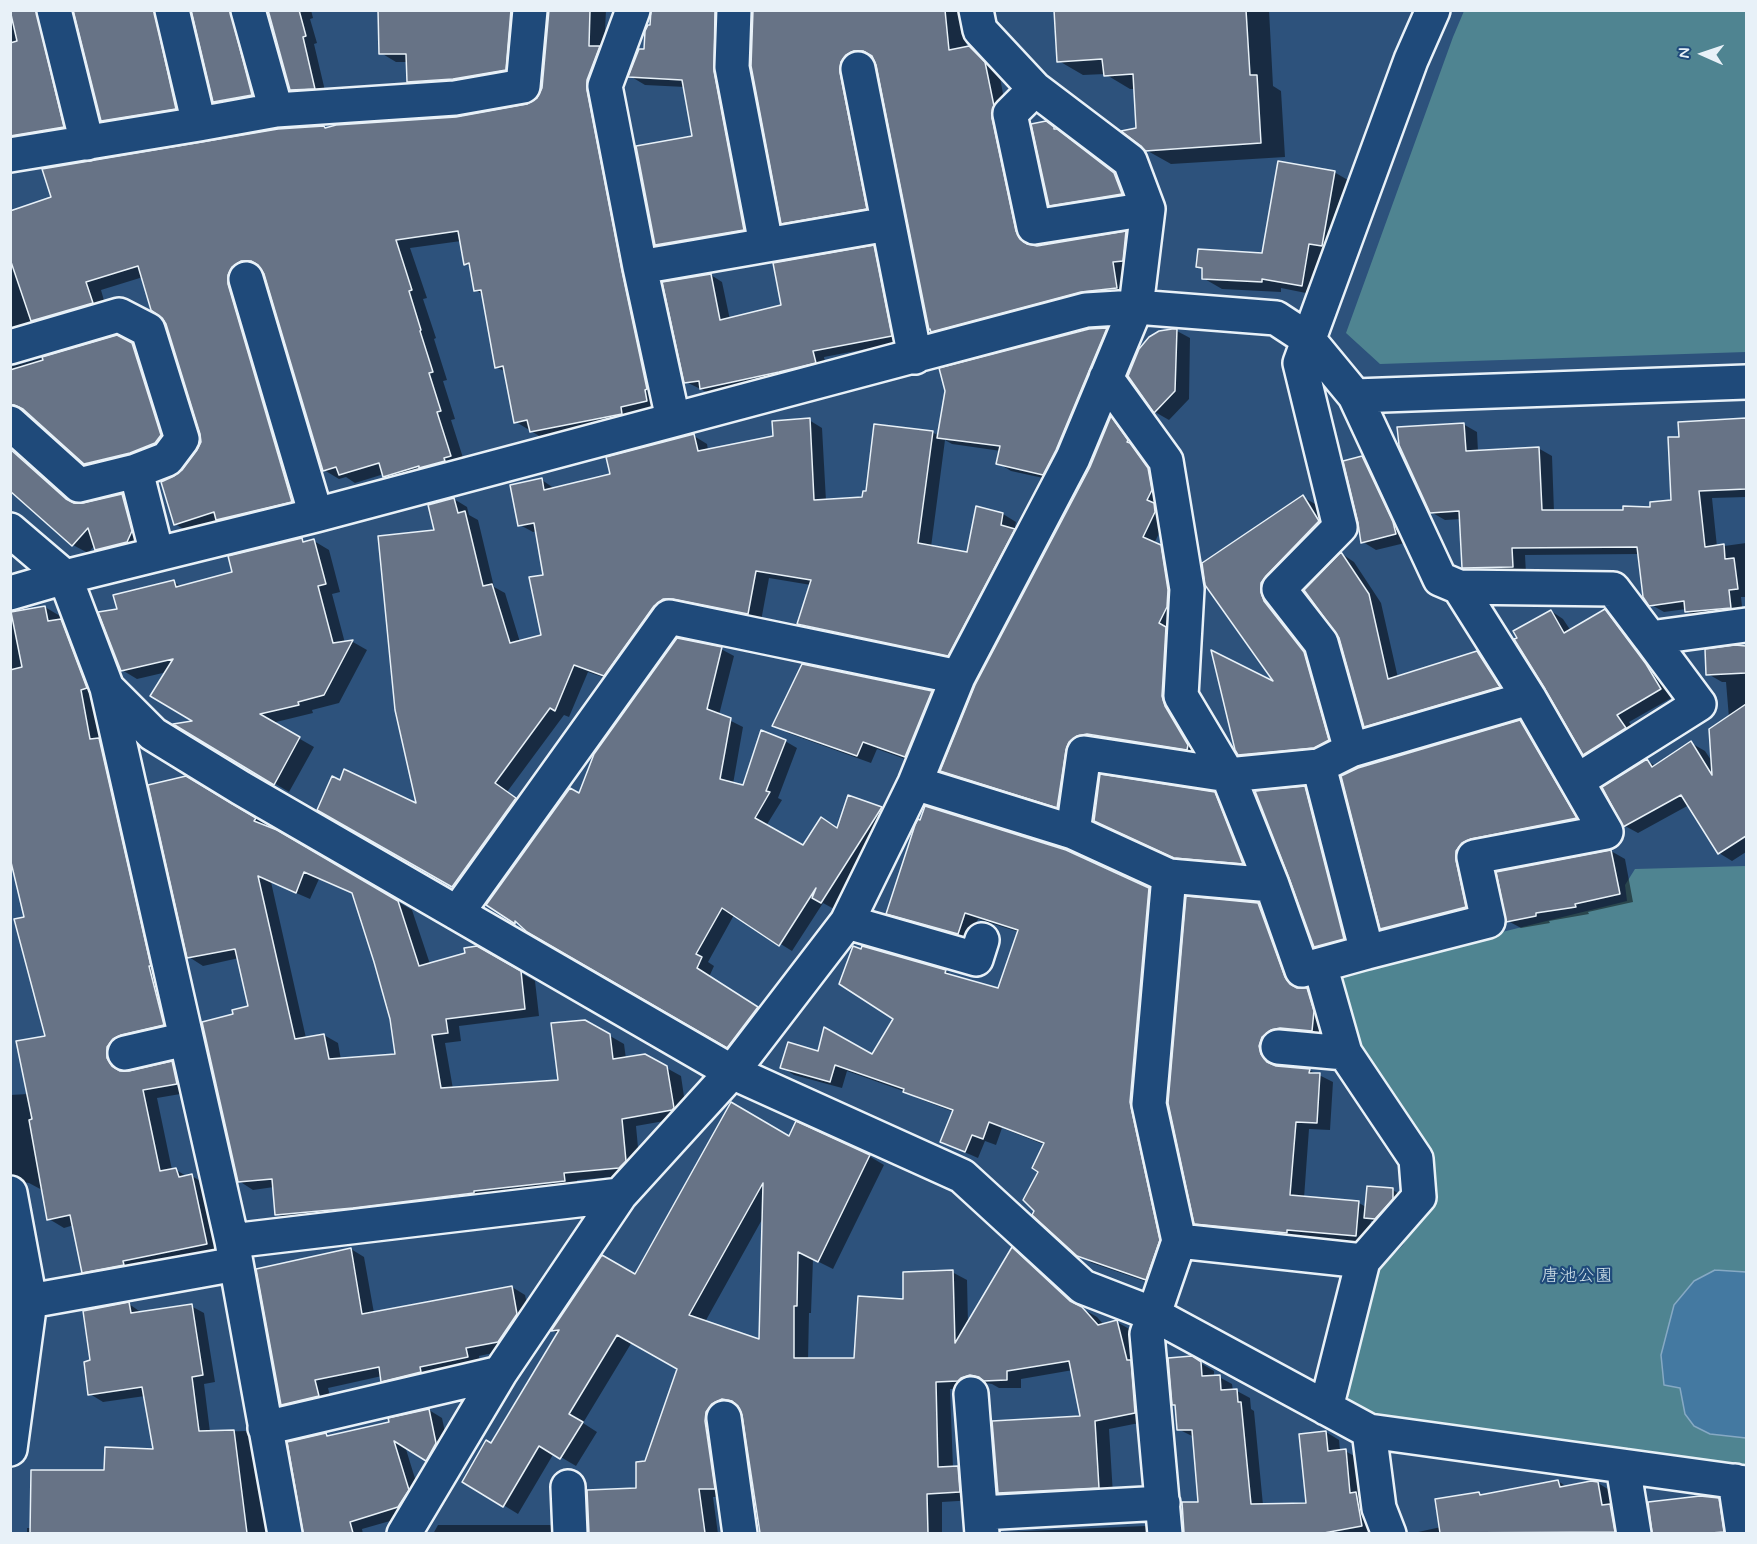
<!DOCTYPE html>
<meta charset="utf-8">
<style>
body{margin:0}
#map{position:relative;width:1757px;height:1544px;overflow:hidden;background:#2d527c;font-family:Mynerve,sans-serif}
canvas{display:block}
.frame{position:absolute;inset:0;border:12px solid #e8f1f8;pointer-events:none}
.north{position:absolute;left:1673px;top:24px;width:60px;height:60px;-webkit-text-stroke:4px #1f4a7a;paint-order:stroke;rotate:273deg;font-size:16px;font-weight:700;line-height:24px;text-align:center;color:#e8f1f8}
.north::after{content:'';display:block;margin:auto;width:21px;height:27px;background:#e8f1f8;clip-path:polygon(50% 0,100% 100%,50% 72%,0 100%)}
</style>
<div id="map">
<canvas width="1757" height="1544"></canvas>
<div class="frame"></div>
<div class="north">N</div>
</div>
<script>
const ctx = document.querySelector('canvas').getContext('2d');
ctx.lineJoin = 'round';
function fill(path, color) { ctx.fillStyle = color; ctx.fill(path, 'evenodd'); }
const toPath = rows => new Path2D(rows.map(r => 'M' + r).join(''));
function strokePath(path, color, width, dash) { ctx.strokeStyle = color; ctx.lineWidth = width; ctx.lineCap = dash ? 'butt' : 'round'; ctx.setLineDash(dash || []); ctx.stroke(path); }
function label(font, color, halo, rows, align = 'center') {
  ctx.font = font + ' Mynerve,"Klee One",sans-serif'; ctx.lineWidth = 4.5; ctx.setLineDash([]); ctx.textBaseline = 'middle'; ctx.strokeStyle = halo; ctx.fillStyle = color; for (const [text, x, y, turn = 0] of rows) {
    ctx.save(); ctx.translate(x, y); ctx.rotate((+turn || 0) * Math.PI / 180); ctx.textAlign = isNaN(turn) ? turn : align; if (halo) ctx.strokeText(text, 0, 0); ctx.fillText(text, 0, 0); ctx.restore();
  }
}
const green = toPath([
 [1464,11,1746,11,1746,352,1380,364,1346,333,1453,37],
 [1746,866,1746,1469,1457,1435,1353,1411,1348,1396,1376,1273,1403,1245,1419,1215,1430,1183,1355,1057,1334,987,1351,966,1486,936,1627,901,1625,885,1635,869]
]);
const water = toPath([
 [1715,1270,1746,1272,1746,1438,1710,1434,1694,1426,1685,1414,1680,1388,1664,1385,1661,1355,1674,1305,1694,1281,1715,1270]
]);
const shadow = toPath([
 [10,10,48,10,75,133,10,148],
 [75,10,166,10,187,115,114,127,102,120],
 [193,10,242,10,263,102,226,108,214,101],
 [269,10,311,10,313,18,310,19,317,43,314,44,326,95,303,96,291,89],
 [379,10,528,10,520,78,424,90,408,82,408,62,396,62,381,53],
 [550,10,606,10,604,51,662,409,546,440,516,422,506,372,496,367,483,295,476,290,471,267,465,264,461,241,410,248,427,298,423,299,436,338,434,339,447,380,443,381,455,419,451,420,465,464,400,485,384,474,355,483,346,477,339,479,324,470,263,269,257,269,307,510,190,533,175,524,183,471,199,451,202,442,201,434,167,324,143,277,101,290,107,311,10,344,10,213,324,127,327,129,456,118,527,106,537,100,543,88],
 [652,10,733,10,759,238,671,253,656,244,694,137,685,87,645,85,630,76,645,51,652,26],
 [754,10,964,10,967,48,969,47,984,56,999,72,1030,241,1033,247,1126,233,1141,242,1131,296,947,340,932,331,875,59,870,59,881,217,798,231,783,223],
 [1056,10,1269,10,1273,86,1281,91,1285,157,1171,164,1146,150,1138,129,1135,89,1130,89,1105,74,1083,75,1059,61],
 [1046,123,1056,128,1124,180,1131,199,1060,210,1050,205],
 [1334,172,1353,183,1321,296,1281,288,1281,292,1222,289,1203,278,1204,269,1197,266,1263,254],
 [874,247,885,254,903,342,824,357,826,369,713,395,686,382,711,275,722,282,730,320,783,306],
 [1107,329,1120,336,1057,481,1011,471,998,463,1001,451,952,444,945,440,931,547,968,554,977,508,1003,514,1016,522,1014,530,1027,538,961,662,811,631,798,624,811,585,769,578,761,621,687,605,617,682,588,672,569,717,564,715,507,792,529,806,456,889,319,810,418,806,435,531,454,499,467,507,469,515,478,520,494,587,505,593,520,642,542,636,545,576,537,531,533,532,520,525,542,480,555,489,612,475,694,436,707,444,708,450,774,438,809,420,822,428,826,501,863,499,932,432,939,436,1089,330],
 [1177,331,1190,338,1189,399,1169,420,1155,412,1129,376],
 [117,337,147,353,176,444,101,472,85,463,29,413,20,413,10,420,10,367],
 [1736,418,1746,418,1746,497,1712,498,1717,547,1746,543,1746,597,1741,597,1743,615,1700,619,1686,611,1686,609,1664,612,1650,604,1639,554,1525,555,1526,574,1477,575,1464,567,1461,519,1445,520,1431,512,1463,424,1477,432,1478,452,1538,448,1552,456,1554,512,1624,511,1652,509,1672,501,1680,438,1736,420],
 [1111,419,1122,425,1138,447,1137,449,1141,452,1159,476,1166,518,1154,544,1172,553,1199,755,1099,740,1069,813,953,777,942,770,1091,467],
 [10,444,76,505,122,495,137,504,146,540,112,558,97,549,95,545,88,553,73,545,10,490],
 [1362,458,1376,466,1409,542,1376,550,1363,542],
 [1303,497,1315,504,1331,529,1273,590,1316,660,1340,747,1252,761,1239,754,1277,685,1207,585],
 [302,539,307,543,314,541,329,550,340,592,332,594,345,643,353,642,367,650,339,703,312,710,313,713,272,723,314,747,289,792,177,725,196,721,167,672,137,679,122,670,119,610,174,582,182,587,234,574],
 [1342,554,1354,562,1381,603,1398,678,1477,652,1490,660,1511,694,1378,733,1365,726,1340,637],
 [45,607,60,616,61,621,76,629,178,1033,121,1066,125,1073,172,1063,187,1072,192,1092,157,1098,172,1170,176,1170,188,1177,192,1176,207,1185,221,1252,99,1280,84,1272,74,1225,64,1228,49,1219,42,1190,29,1183,23,1182,13,1187,10,1191,10,1095,28,1094,47,1037,26,918,13,860,10,861,10,614],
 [1551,611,1563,619,1571,631,1605,611,1617,618,1659,673,1673,697,1629,722,1638,735,1597,761,1584,754],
 [1746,645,1746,852,1732,861,1719,853,1689,805,1638,833,1625,826,1647,761,1656,766,1691,743,1705,751,1713,763,1729,718,1726,682,1722,682,1708,674,1707,651],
 [721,649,734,656,719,715,743,727,733,784,744,787,785,741,797,748,778,798,782,800,766,826,803,847,838,829,849,797,882,808,894,815,834,909,823,903,792,951,734,915,708,962,714,966,709,977,770,1015,740,1053,528,930,517,923,515,914,580,795],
 [803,665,932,692,945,700,919,764,877,749,871,763,788,733,774,725],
 [1520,722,1528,727,1583,823,1479,842,1473,912,1390,933,1382,928],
 [186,778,412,910,430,964,466,954,477,948,535,981,539,1016,459,1026,461,1041,445,1043,453,1089,559,1081,584,1021,624,1044,626,1059,645,1056,681,1076,687,1117,636,1126,640,1169,634,1175,577,1180,578,1188,291,1222,277,1214,274,1187,253,1190,239,1181,234,1015,250,1008,239,958,203,966,189,957],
 [319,879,354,894,391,1019,397,1055,341,1060,338,1043,324,1035,306,1038,271,882,310,899],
 [1305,788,1311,792,1350,942,1323,950,1316,946],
 [1214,793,1228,801,1255,870,1189,864,1108,828],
 [1611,851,1625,859,1633,902,1588,912,1589,914,1549,921,1550,923,1521,928,1508,921],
 [1148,889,1161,896,1142,1110,1172,1248,1159,1286,1092,1263,1078,1255,1040,1171,1045,1145,1002,1128,996,1145,985,1141,978,1158,955,1148,942,1141,954,1112,917,1098,906,1092,847,1071,842,1088,794,1075,782,1067,819,1052,872,1056,895,1019,862,951,863,948,946,971,957,978,999,990,1019,932,978,919,971,940,901,920,888,913],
 [1258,904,1272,912,1298,986,1300,990,1307,990,1320,997,1325,1038,1272,1054,1274,1064,1277,1067,1309,1070,1333,1082,1330,1130,1309,1129,1304,1198,1359,1203,1366,1207,1393,1190,1399,1194,1399,1203,1382,1222,1371,1221,1369,1243,1300,1236,1300,1239,1209,1231,1196,1223],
 [790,1138,869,1156,884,1165,833,1269,813,1259,811,1313,809,1313,808,1360,856,1359,905,1300,952,1272,967,1280,968,1324,1013,1250,1027,1258,1083,1309,1097,1317,1104,1325,1117,1322,1131,1330,1149,1421,1109,1429,1113,1495,1014,1501,999,1492,1082,1417,1073,1370,1021,1379,1021,1388,999,1388,992,1384,986,1383,976,1386,973,1389,950,1389,953,1468,957,1467,972,1476,974,1500,942,1502,942,1534,761,1534,744,1415,741,1408,736,1407,728,1411,726,1497,713,1497,718,1534,590,1534,588,1492,637,1490,678,1368,632,1342,583,1423,597,1432,576,1466,554,1453,518,1514,464,1481,491,1445,558,1334,553,1331,603,1257,636,1276],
 [764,1216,760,1341,705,1322],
 [351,1249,364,1257,374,1313,512,1287,525,1295,531,1322,512,1349,479,1356,481,1365,396,1388,383,1381,382,1376,328,1388,332,1404,296,1412,282,1404],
 [129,1304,142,1313,191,1306,204,1313,215,1382,204,1384,210,1432,246,1431,259,1439,277,1534,27,1534,27,1528,31,1528,105,1472,155,1450,145,1396,103,1402,90,1394,91,1362],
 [1192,1358,1214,1371,1214,1377,1219,1377,1232,1384,1233,1391,1237,1391,1250,1398,1251,1409,1254,1411,1263,1505,1308,1505,1326,1432,1339,1440,1340,1451,1345,1451,1358,1458,1375,1534,1185,1534,1183,1504,1200,1504,1194,1437,1178,1429,1177,1406,1174,1404],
 [429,1410,442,1418,449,1451,440,1467,405,1446,421,1498,397,1519,362,1529,363,1534,305,1534,326,1435,330,1437,391,1423],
 [1558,1481,1567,1487,1598,1483,1611,1491,1627,1534,1409,1534,1441,1527,1479,1493,1484,1496],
 [1718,1500,1732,1508,1736,1534,1654,1534,1654,1531],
 [438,1525,550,1525,565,1533,433,1534],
 [1145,1526,1158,1534,1002,1534,1002,1532]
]);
const building = toPath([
 [10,10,36,10,64,127,10,136,10,43,17,41,10,10],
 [73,10,154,10,176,109,101,121,73,10],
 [191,10,230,10,252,95,213,102,191,10],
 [268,10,299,10,306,36,303,37,315,89,290,90,268,10],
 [378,10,511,10,506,70,453,79,407,82,406,54,379,54,378,10],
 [549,10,590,10,589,46,600,46,587,80,587,90,622,271,647,389,645,390,647,401,621,407,622,414,530,432,527,420,514,423,503,366,495,368,481,290,474,291,469,263,464,265,458,231,396,240,412,290,409,291,421,330,420,331,433,372,429,373,441,411,437,412,451,456,444,458,445,461,419,468,419,466,383,477,379,463,339,475,336,467,323,471,264,274,258,265,251,261,241,261,232,267,228,275,228,284,292,502,216,520,214,512,174,525,161,482,174,476,182,470,197,450,201,442,200,434,166,324,162,318,151,310,138,266,86,282,93,303,31,321,10,259,10,211,51,197,42,169,278,129,324,126,325,128,336,125,456,117,527,104,537,98,542,88,549,10],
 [651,10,715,10,714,71,744,230,655,245,636,146,692,136,682,80,628,77,639,49,644,49,645,31,648,25,650,25,651,10],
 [753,10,945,10,949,50,969,46,985,62,994,106,992,118,1016,231,1020,239,1027,244,1037,246,1126,231,1123,261,1113,262,1117,288,1081,292,931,332,930,329,929,330,876,65,872,56,863,51,854,51,846,55,841,62,840,72,867,209,781,224,751,66,753,10],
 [1054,10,1246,10,1250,75,1257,75,1261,143,1145,151,1141,146,1121,131,1136,128,1133,74,1104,76,1102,59,1057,62,1054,10],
 [1046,121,1054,127,1054,129,1057,129,1114,173,1122,194,1049,206,1031,124,1046,121],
 [1278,161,1335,171,1322,246,1309,244,1302,286,1262,279,1262,282,1202,279,1202,268,1196,267,1198,249,1262,253,1278,161],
 [874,245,892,336,813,351,816,363,779,372,700,389,699,381,684,383,662,282,711,274,720,320,781,305,773,263,874,245],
 [1107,328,1056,450,1043,475,996,464,1000,446,937,438,945,391,939,368,1089,329,1107,328],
 [1172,329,1177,329,1175,391,1154,413,1128,376,1139,349,1149,337,1159,331,1172,329],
 [117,335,132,343,161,435,155,443,130,453,84,464,23,409,14,405,10,405,10,370,43,360,42,357,117,335],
 [1111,416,1128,440,1127,442,1130,443,1148,468,1152,490,1147,500,1154,503,1155,512,1143,537,1161,545,1168,590,1167,607,1159,623,1166,627,1162,696,1165,706,1188,745,1187,750,1087,734,1077,736,1069,742,1066,750,1057,808,940,771,975,685,1090,467,1111,416],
 [810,418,814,500,862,497,863,491,866,491,874,424,933,431,918,543,967,552,976,506,1003,513,1001,525,1015,529,948,656,797,624,811,580,756,571,748,614,673,599,663,599,654,606,604,676,574,665,555,711,550,708,495,783,516,798,452,887,317,810,332,776,340,780,344,769,416,803,395,710,378,536,434,530,428,505,454,498,458,513,465,511,483,586,492,584,510,643,541,635,529,577,543,575,534,523,518,526,510,485,542,478,544,490,610,474,606,457,694,434,698,451,773,436,772,421,810,418],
 [1746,418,1746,489,1699,491,1705,547,1724,544,1725,559,1734,558,1738,589,1729,590,1731,608,1685,612,1684,601,1649,606,1643,597,1637,547,1512,548,1513,567,1462,568,1459,511,1430,513,1399,445,1397,427,1464,423,1466,451,1539,447,1542,510,1623,510,1623,506,1650,507,1650,502,1671,500,1668,437,1679,437,1678,422,1746,418],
 [10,449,66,499,74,503,83,503,122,494,132,531,127,542,95,550,88,528,72,546,10,491,10,449],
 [1362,456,1393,522,1396,534,1361,543,1358,523,1343,461,1362,456],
 [1303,495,1319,521,1266,576,1261,583,1261,592,1264,601,1304,652,1329,740,1314,748,1238,755,1235,750,1211,650,1273,681,1205,585,1202,563,1303,495],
 [302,538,303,542,314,539,326,584,318,586,333,643,353,640,324,695,298,702,299,705,260,714,300,737,274,785,173,724,192,721,150,696,173,659,121,671,98,612,117,609,113,595,174,580,176,587,232,572,228,556,302,538],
 [1341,552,1369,594,1388,679,1477,651,1500,687,1364,727,1339,638,1304,590,1341,552],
 [45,606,48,621,61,619,87,688,81,690,90,739,99,738,151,966,149,966,164,1025,121,1035,113,1039,107,1047,107,1058,112,1066,120,1071,129,1071,172,1061,177,1084,143,1090,160,1171,176,1168,179,1177,192,1174,207,1244,123,1261,124,1265,82,1273,70,1215,47,1220,29,1120,32,1119,16,1041,45,1036,14,919,24,917,10,858,10,670,22,667,11,612,45,606],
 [1605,609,1646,664,1661,689,1617,715,1626,728,1583,755,1545,689,1514,639,1517,638,1513,631,1551,610,1564,633,1605,609],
 [677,638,722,647,707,709,731,718,720,779,743,785,761,730,786,740,766,791,770,792,755,818,803,845,821,817,837,828,848,795,882,807,821,903,812,898,816,888,779,946,722,908,696,954,702,957,697,968,758,1007,727,1048,527,932,515,921,515,924,486,905,570,788,579,793,594,754,677,638],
 [1735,645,1746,646,1746,673,1706,675,1705,649,1735,645],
 [802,664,932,691,905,757,863,742,857,756,772,726,802,664],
 [1746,704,1746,836,1718,854,1681,795,1623,827,1602,787,1647,759,1652,767,1691,741,1712,775,1709,729,1746,704],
 [1520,720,1577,818,1471,839,1462,843,1456,851,1456,860,1466,907,1380,929,1341,776,1358,768,1520,720],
 [1100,774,1215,792,1243,864,1174,858,1094,821,1100,774],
 [186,776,256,818,254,821,277,830,398,901,419,966,465,953,464,948,477,946,521,971,525,1009,446,1019,448,1033,432,1035,441,1088,558,1080,551,1023,585,1020,610,1034,613,1059,645,1054,667,1066,674,1108,672,1110,622,1119,626,1161,619,1168,564,1173,565,1181,474,1191,474,1193,353,1208,275,1215,272,1179,238,1182,202,1022,233,1014,232,1010,248,1006,235,949,187,958,148,785,186,776],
 [304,872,352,893,374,962,390,1019,395,1054,329,1059,324,1034,295,1039,258,876,296,893,304,872],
 [1305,786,1344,939,1314,947,1289,878,1255,791,1305,786],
 [925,806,1066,850,1149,888,1130,1102,1160,1240,1146,1280,1077,1256,1032,1215,1034,1211,1023,1200,1038,1172,1032,1168,1044,1143,989,1122,983,1139,972,1135,965,1152,940,1142,953,1110,903,1092,904,1089,835,1065,830,1082,780,1068,788,1042,818,1051,824,1027,872,1054,893,1019,839,984,853,946,861,949,862,946,946,970,945,973,998,988,1018,930,965,913,958,934,886,914,915,825,918,819,920,820,925,806],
 [1611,850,1620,894,1575,904,1576,907,1536,913,1536,916,1506,922,1496,872,1611,850],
 [1186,896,1258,903,1285,977,1290,984,1297,988,1307,988,1314,1011,1312,1031,1280,1028,1271,1030,1262,1037,1259,1046,1261,1054,1267,1062,1276,1066,1310,1069,1309,1073,1320,1073,1317,1123,1296,1122,1290,1195,1359,1201,1356,1236,1287,1230,1287,1233,1194,1224,1168,1103,1186,896],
 [731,1102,789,1136,796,1121,870,1155,818,1262,798,1252,797,1306,794,1306,794,1358,854,1358,858,1296,903,1299,903,1272,953,1270,955,1343,1012,1247,1070,1301,1082,1307,1098,1325,1117,1320,1127,1360,1131,1360,1135,1413,1095,1421,1099,1488,998,1493,992,1421,1080,1416,1069,1361,1007,1371,1007,1380,983,1381,979,1377,970,1375,961,1378,958,1381,936,1382,938,1467,958,1466,960,1492,927,1494,928,1533,760,1533,742,1415,738,1406,732,1401,722,1399,712,1404,706,1412,705,1421,715,1489,699,1489,705,1533,589,1533,587,1490,636,1488,636,1462,645,1461,677,1369,617,1335,569,1414,583,1422,560,1459,539,1446,503,1507,462,1482,486,1440,491,1443,559,1330,551,1331,602,1255,635,1274,731,1102],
 [763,1183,759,1339,689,1315,763,1183],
 [1367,1186,1393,1188,1393,1199,1375,1219,1364,1218,1367,1186],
 [351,1248,362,1314,512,1286,517,1314,498,1342,466,1348,468,1357,420,1367,421,1372,381,1382,379,1367,315,1380,319,1396,281,1405,256,1269,351,1248],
 [129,1302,131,1313,192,1304,203,1375,192,1377,199,1431,234,1430,247,1533,30,1533,31,1470,104,1470,105,1447,153,1449,142,1387,88,1395,84,1362,90,1360,83,1311,129,1302],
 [1192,1356,1201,1362,1202,1376,1220,1375,1221,1390,1237,1389,1238,1402,1241,1402,1251,1504,1306,1503,1299,1434,1326,1431,1328,1451,1346,1449,1350,1493,1356,1492,1362,1526,1324,1533,1184,1533,1182,1502,1198,1502,1192,1430,1177,1430,1175,1405,1172,1405,1168,1358,1192,1356],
 [429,1409,436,1443,426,1461,394,1441,409,1490,398,1507,350,1522,353,1533,303,1533,287,1442,326,1433,327,1436,389,1422,388,1418,429,1409],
 [1558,1480,1560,1487,1591,1481,1598,1482,1602,1505,1610,1504,1615,1532,1440,1533,1435,1499,1479,1492,1480,1495,1558,1480],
 [1700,1496,1719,1498,1724,1532,1711,1533,1652,1533,1648,1502,1700,1496]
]);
const minor = toPath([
 [54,10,87,143],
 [172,10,199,124],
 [248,10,276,110],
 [633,10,605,86,640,267,673,419],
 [734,10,732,67,766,244],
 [858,69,915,357],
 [1035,89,1010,114,1034,227,1148,209],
 [10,155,199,124,276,110,455,98,523,86,530,10],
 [640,267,888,224],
 [246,279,316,515],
 [10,347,119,315,148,330,182,439,167,459,136,471,79,485,10,423],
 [1106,378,1166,461,1187,589,1181,696,1228,775,1272,885,1302,970,1367,952,1319,766],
 [1355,396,1440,579,1459,587,1613,589,1650,638],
 [136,471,157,554],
 [10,530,65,577,107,688,153,734,241,788,732,1072,962,1176,1083,1287,1153,1314,1369,1431,1746,1483],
 [10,593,65,577,316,515,1086,310,1136,307,1276,318,1308,339,1355,396,1746,382],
 [107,688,232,1241,285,1534],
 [1351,750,1321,643,1279,589,1340,527,1300,363,1411,60,1433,10],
 [1577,781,1699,704,1650,638,1746,625],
 [915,783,1073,832,1169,876,1272,885],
 [1073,832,1084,753,1228,775,1319,766,1351,750,1529,698],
 [457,913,669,617,958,677],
 [847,922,976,959,982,940],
 [1367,952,1488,921,1474,857,1606,832,1529,698,1459,587],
 [1320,965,1345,1053,1416,1159,1419,1197,1363,1261,1326,1408],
 [1278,1047,1345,1053],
 [125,1053,186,1039],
 [10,1193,30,1301,10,1449],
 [232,1241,620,1195],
 [1179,1241,1363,1261],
 [10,1306,30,1301,236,1264],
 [971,1394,982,1534],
 [724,1418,740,1534],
 [265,1428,500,1373],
 [1369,1431,1379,1508,1389,1534],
 [1623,1466,1634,1534],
 [1735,1481,1743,1534],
 [568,1487,570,1534],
 [981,1513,1163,1503],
 [404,1534,500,1373,620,1195,732,1072,847,922,915,783,958,677,1073,458,1136,307,1148,209,1130,161,1035,89,980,30,976,10],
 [1165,1534,1147,1334,1179,1241,1149,1104,1169,876]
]);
const parkNames = [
 ["唐池公園",1577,1277]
];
fill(green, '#4f8491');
fill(water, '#4479a1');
strokePath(water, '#86a9c4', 1.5);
fill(shadow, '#0007');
fill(building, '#677386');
strokePath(building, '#e8f1f8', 1.5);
strokePath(minor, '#e8f1f8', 38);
strokePath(minor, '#1f4a7a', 33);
label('18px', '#d1e1e9', '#1f4a7a', parkNames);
</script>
